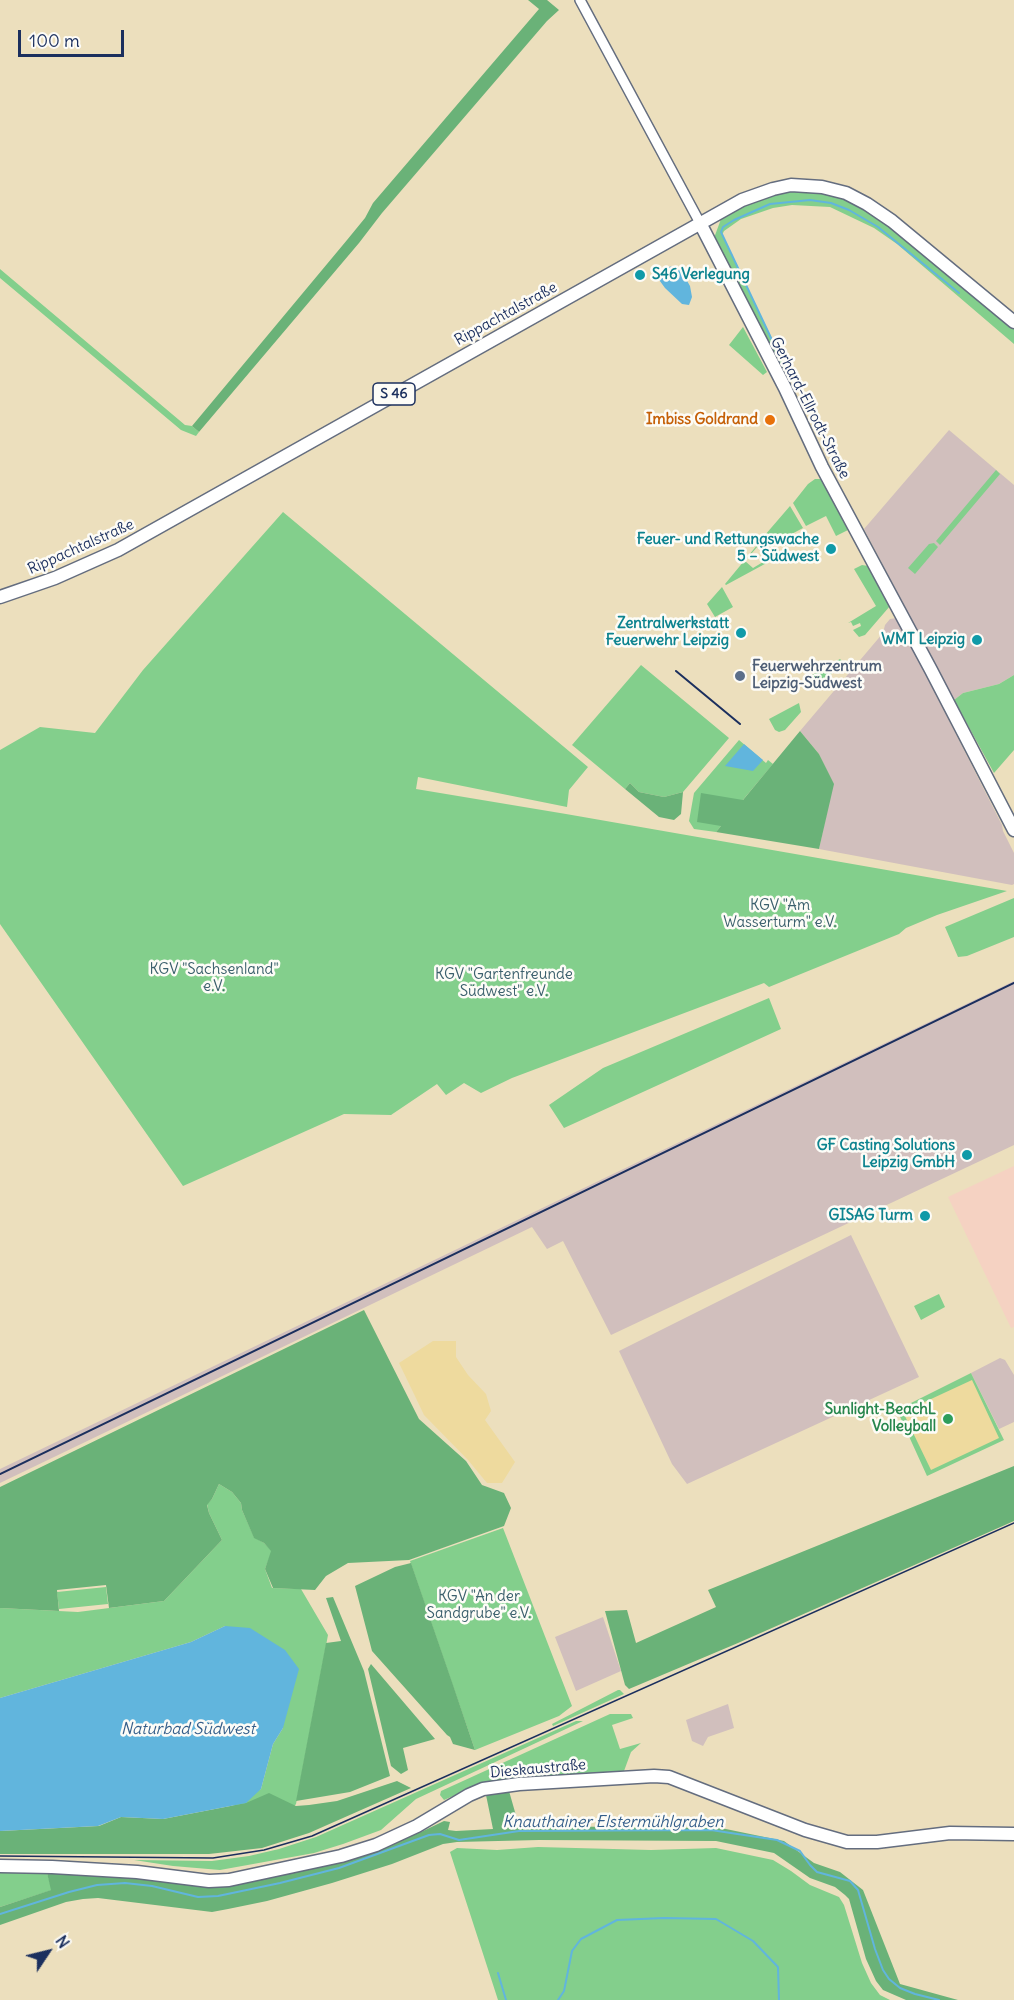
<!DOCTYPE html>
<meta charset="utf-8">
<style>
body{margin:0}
#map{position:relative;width:1014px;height:2000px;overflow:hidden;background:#ecdfbd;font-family:Delius,sans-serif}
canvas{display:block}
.north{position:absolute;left:18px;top:1922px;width:60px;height:60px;-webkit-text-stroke:4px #fdfcf7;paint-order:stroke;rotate:55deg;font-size:16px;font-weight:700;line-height:24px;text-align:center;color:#1b2f5e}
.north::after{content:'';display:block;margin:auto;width:21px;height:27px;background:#1b2f5e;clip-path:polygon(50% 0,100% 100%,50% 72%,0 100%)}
.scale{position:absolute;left:18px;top:30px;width:106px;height:27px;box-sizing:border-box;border:3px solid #1b2f5e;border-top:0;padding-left:8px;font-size:18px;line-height:21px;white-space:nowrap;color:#1b2f5e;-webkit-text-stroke:4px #fdfcf7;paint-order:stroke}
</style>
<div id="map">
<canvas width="1014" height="2000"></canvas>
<div class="north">N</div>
<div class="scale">100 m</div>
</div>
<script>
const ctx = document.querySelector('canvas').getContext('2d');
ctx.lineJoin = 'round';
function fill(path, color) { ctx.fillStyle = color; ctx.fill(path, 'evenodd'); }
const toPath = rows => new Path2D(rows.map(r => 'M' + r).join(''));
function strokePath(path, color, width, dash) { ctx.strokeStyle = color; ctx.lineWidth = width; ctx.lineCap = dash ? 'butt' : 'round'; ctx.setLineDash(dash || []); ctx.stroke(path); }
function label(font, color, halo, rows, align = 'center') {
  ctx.font = font + ' Delius,sans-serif'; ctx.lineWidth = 5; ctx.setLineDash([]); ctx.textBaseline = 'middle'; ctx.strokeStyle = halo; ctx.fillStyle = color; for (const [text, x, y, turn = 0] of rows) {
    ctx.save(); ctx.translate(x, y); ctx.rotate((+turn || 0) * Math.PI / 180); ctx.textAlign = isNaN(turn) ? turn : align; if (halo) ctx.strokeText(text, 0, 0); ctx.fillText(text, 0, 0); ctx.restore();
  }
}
const built = toPath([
 [1014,1166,1014,1327,1011,1328,948,1197]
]);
const industrial = toPath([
 [949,430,1014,485,1014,675,999,684,963,693,954,700,864,529],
 [897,618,1002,825,1003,831,1014,853,1014,884,1012,885,819,849,833,784,819,754,800,731,883,633,885,625,890,619],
 [1014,981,1014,1145,611,1335,563,1241,547,1249,532,1227,0,1483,0,1469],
 [851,1235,919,1377,687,1484,672,1464,619,1351],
 [1000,1358,1005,1360,1014,1375,1014,1422,999,1429,971,1373],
 [603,1617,621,1671,576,1691,555,1637],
 [728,1704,734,1728,708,1737,703,1746,692,1741,686,1720]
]);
const green = toPath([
 [796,190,821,191,848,200,882,218,1014,328,1014,344,897,244,874,228,830,207,792,205,773,208,741,219,724,231,722,235,788,372,783,376,714,238,721,219,759,198,772,194],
 [0,269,185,425,192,426,199,432,196,436,181,430,0,278],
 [743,327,767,372,763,375,729,345],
 [996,470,1000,474,940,545,936,541],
 [815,479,821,479,848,530,836,536,826,516,806,526,793,503,808,484],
 [790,506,803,528,769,546,765,535],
 [283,512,588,767,569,790,567,807,418,777,416,789,566,814,1007,891,937,915,906,928,899,934,769,987,764,983,512,1078,481,1093,464,1083,446,1095,437,1084,391,1115,344,1114,183,1186,0,924,0,750,40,727,95,733,143,670],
 [763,538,766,547,763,549,758,546,745,561,753,568,773,556,774,559,726,585,725,584],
 [934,543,938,547,915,574,908,568,929,544],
 [862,565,868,566,890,606,865,635,859,637,853,630,861,626,860,623,853,626,851,622,848,623,876,606,854,569],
 [722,587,733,607,715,617,707,604],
 [840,659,842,661,823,684,820,685,813,682,812,675],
 [641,665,729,738,683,792,664,797,639,792,630,783,625,789,572,745],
 [1014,675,1014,750,994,773,954,700,963,693,999,684],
 [799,703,801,712,785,730,779,732,775,730,769,719],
 [739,740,766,763,768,760,773,764,716,832,694,829,689,821,694,793],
 [1014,898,1014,937,967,956,958,957,945,927],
 [769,998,781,1029,564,1128,549,1105,603,1068],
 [939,1294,945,1307,921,1320,914,1306],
 [971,1373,1004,1440,927,1476,897,1410],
 [219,1484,232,1492,241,1503,242,1510,254,1537,264,1543,272,1551,265,1569,272,1588,301,1589,328,1635,296,1804,284,1819,170,1843,261,1789,273,1744,283,1728,225,1626,191,1642,0,1698,0,1608,78,1612,164,1601,222,1540,209,1513,207,1504,212,1499],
 [503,1528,572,1706,559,1716,475,1750,410,1561],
 [106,1587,108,1604,59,1609,57,1592],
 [618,1690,620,1690,624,1694,553,1726,552,1724],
 [610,1714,631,1714,633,1718,612,1725,620,1749,641,1743,631,1752,624,1771,501,1780,483,1783,444,1800,440,1795,441,1791],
 [576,1721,583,1721,416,1799,381,1830,343,1844,314,1853,220,1870,173,1866,134,1860,212,1861,249,1856,279,1849,316,1837],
 [538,1847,651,1850,716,1848,773,1860,791,1871,810,1885,839,1897,844,1905,862,1963,871,1983,880,1995,890,2000,498,2000,450,1852,457,1848,497,1850],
 [0,1872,47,1873,52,1890,0,1907]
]);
const forest = toPath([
 [528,0,547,0,559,10,547,21,382,213,359,243,199,432,192,426,347,240,365,218,373,203,539,9],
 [800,731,819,754,834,784,819,849,716,832,721,826,697,822,701,793,743,800],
 [630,783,639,792,664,797,683,792,681,814,674,820,659,817,625,789],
 [364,1310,419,1419,466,1461,482,1485,504,1493,511,1508,504,1526,409,1560,348,1563,326,1576,315,1590,273,1588,265,1569,271,1551,264,1543,254,1538,242,1510,241,1503,232,1492,219,1484,212,1499,207,1505,209,1513,222,1540,164,1601,109,1608,106,1585,57,1590,59,1611,0,1608,0,1487],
 [1014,1466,1014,1521,738,1643,629,1689,625,1685,605,1611,627,1610,636,1643,716,1607,708,1590],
 [411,1563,452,1682,475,1750,453,1744,450,1737,447,1735,372,1651,355,1586,395,1567],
 [333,1597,364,1671,390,1776,350,1792,296,1801,326,1643,341,1641,326,1598],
 [371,1664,435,1739,403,1748,408,1770,401,1774,391,1766,368,1669],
 [397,1781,411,1788,309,1833,262,1848,209,1854,0,1854,0,1831,99,1826,121,1817,163,1819,246,1803,269,1793,296,1806,309,1805,337,1801],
 [509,1791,519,1826,721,1828,784,1841,814,1863,840,1872,863,1890,900,1984,958,2000,906,2000,883,1990,876,1981,866,1959,849,1899,845,1895,835,1887,810,1878,774,1853,716,1841,539,1840,457,1842,443,1844,392,1864,332,1883,267,1901,228,1909,212,1912,98,1898,83,1899,66,1902,0,1925,0,1907,51,1890,47,1873,248,1879,342,1862,421,1832,444,1821,450,1822,448,1830,456,1831,493,1829,486,1795]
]);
const sand = toPath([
 [433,1341,456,1341,456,1357,468,1375,486,1394,491,1411,485,1420,515,1462,502,1483,487,1483,468,1460,424,1415,414,1394,399,1363],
 [972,1380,999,1438,931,1470,903,1412]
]);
const water = toPath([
 [676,266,682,272,690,286,692,297,689,305,682,304,665,288,657,277,657,274,668,267],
 [744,744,763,760,753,771,725,766],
 [225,1626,250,1628,285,1650,299,1669,283,1728,273,1744,261,1789,246,1803,163,1819,121,1817,98,1826,0,1831,0,1698,191,1642]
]);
const stream = toPath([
 [781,359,721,232,723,227,734,220,770,204,810,200,831,203,849,210,878,227,959,293],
 [0,1914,69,1892,97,1885,125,1883,152,1886,198,1897,218,1896,280,1883,339,1868,429,1835,440,1834,459,1840,519,1831,711,1830,777,1840,800,1851,810,1865,817,1872,850,1881,858,1890,875,1949,883,1970,889,1979,900,1988,915,1994,939,2000],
 [498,1973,506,2000],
 [558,2000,564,1991,572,1951,581,1939,617,1920,664,1918,716,1919,753,1941,778,1967,779,2000]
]);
const minor = toPath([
 [580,0,700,223]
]);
const major = toPath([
 [700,223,785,388,822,467,931,670,1014,830],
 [0,597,55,578,118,550,742,200,773,189,791,185,822,187,846,193,867,204,892,221,1014,322],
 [0,1866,52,1867,137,1872,209,1881,229,1880,341,1856,376,1845,417,1826,469,1795,483,1789,519,1784,654,1776,669,1777,805,1830,847,1842,877,1842,950,1833,1014,1834]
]);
const tram = toPath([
 [0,1856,213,1858,264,1850,312,1836,1014,1523]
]);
const rail = toPath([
 [676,671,740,724],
 [0,1474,1014,983]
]);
const markers = [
 [640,275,6,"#0f9aa8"],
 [770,420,6,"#e8710a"],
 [831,549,6,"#0f9aa8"],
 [741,633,6,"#0f9aa8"],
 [977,640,6,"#0f9aa8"],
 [740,676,6,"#5c6f8a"],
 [967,1155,6,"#0f9aa8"],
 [925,1216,6,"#0f9aa8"],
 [948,1419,6,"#2e9e5b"]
];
const shields = [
 [394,394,42]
];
const shieldNames = [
 ["S 46",394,394]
];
const cultureNames = [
 ["S46 Verlegung",652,275,"left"],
 ["Feuer- und Rettungswache",819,540],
 ["5 – Südwest",819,557],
 ["Zentralwerkstatt",729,624],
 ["Feuerwehr Leipzig",729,641],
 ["WMT Leipzig",965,640],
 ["GF Casting Solutions",955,1146],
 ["Leipzig GmbH",955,1163],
 ["GISAG Turm",913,1216]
];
const streetNames = [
 ["Rippachtalstraße",506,314,-29],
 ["Gerhard-Ellrodt-Straße",810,408,63],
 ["Rippachtalstraße",81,547,-24],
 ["Dieskaustraße",538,1769,-5]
];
const foodNames = [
 ["Imbiss Goldrand",758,420]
];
const serviceNames = [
 ["Feuerwehrzentrum",752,667],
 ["Leipzig-Südwest",752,684]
];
const parkNames = [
 ["KGV \"Am",780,906],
 ["Wasserturm\" e.V.",780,923],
 ["KGV \"Sachsenland\"",214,970],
 ["e.V.",214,987],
 ["KGV \"Gartenfreunde",504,975],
 ["Südwest\" e.V.",504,992],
 ["KGV \"An der",479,1597],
 ["Sandgrube\" e.V.",479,1614]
];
const leisureNames = [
 ["Sunlight-BeachL",936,1410],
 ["Volleyball",936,1427]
];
const waterNames = [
 ["Naturbad Südwest",188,1729],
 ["Knauthainer Elstermühlgraben",613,1822]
];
fill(built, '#f5d2c2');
fill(industrial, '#d1bfbd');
fill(green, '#83cf8c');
fill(forest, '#6ab278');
fill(sand, '#eeda9e');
fill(water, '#61b5dd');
strokePath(stream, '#61b5dd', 2);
strokePath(minor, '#646d7f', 12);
strokePath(major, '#646d7f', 15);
strokePath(minor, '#fff', 9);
strokePath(major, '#fff', 12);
strokePath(tram, '#1b2f5e', 1.5);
strokePath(rail, '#1b2f5e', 2);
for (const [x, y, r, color] of markers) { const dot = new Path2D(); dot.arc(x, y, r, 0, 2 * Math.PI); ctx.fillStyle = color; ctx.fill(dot); strokePath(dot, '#fdfcf7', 2); }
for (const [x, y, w] of shields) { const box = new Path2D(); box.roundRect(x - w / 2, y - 11, w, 22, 4.5); ctx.fillStyle = '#fdfcf7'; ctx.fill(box); strokePath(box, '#1b2f5e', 1.5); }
label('bold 14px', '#1b2f5e', null, shieldNames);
label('bold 15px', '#0d838f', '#fdfcf7', cultureNames, 'right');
label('15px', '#1b2f5e', '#fdfcf7', streetNames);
label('bold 15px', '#c56008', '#fdfcf7', foodNames, 'right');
label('bold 15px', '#4e5e75', '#fdfcf7', serviceNames, 'left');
label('15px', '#3a5f6c', '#fdfcf7', parkNames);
label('bold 15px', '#27864d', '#fdfcf7', leisureNames, 'right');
label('italic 16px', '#345e8a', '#fdfcf7', waterNames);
</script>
